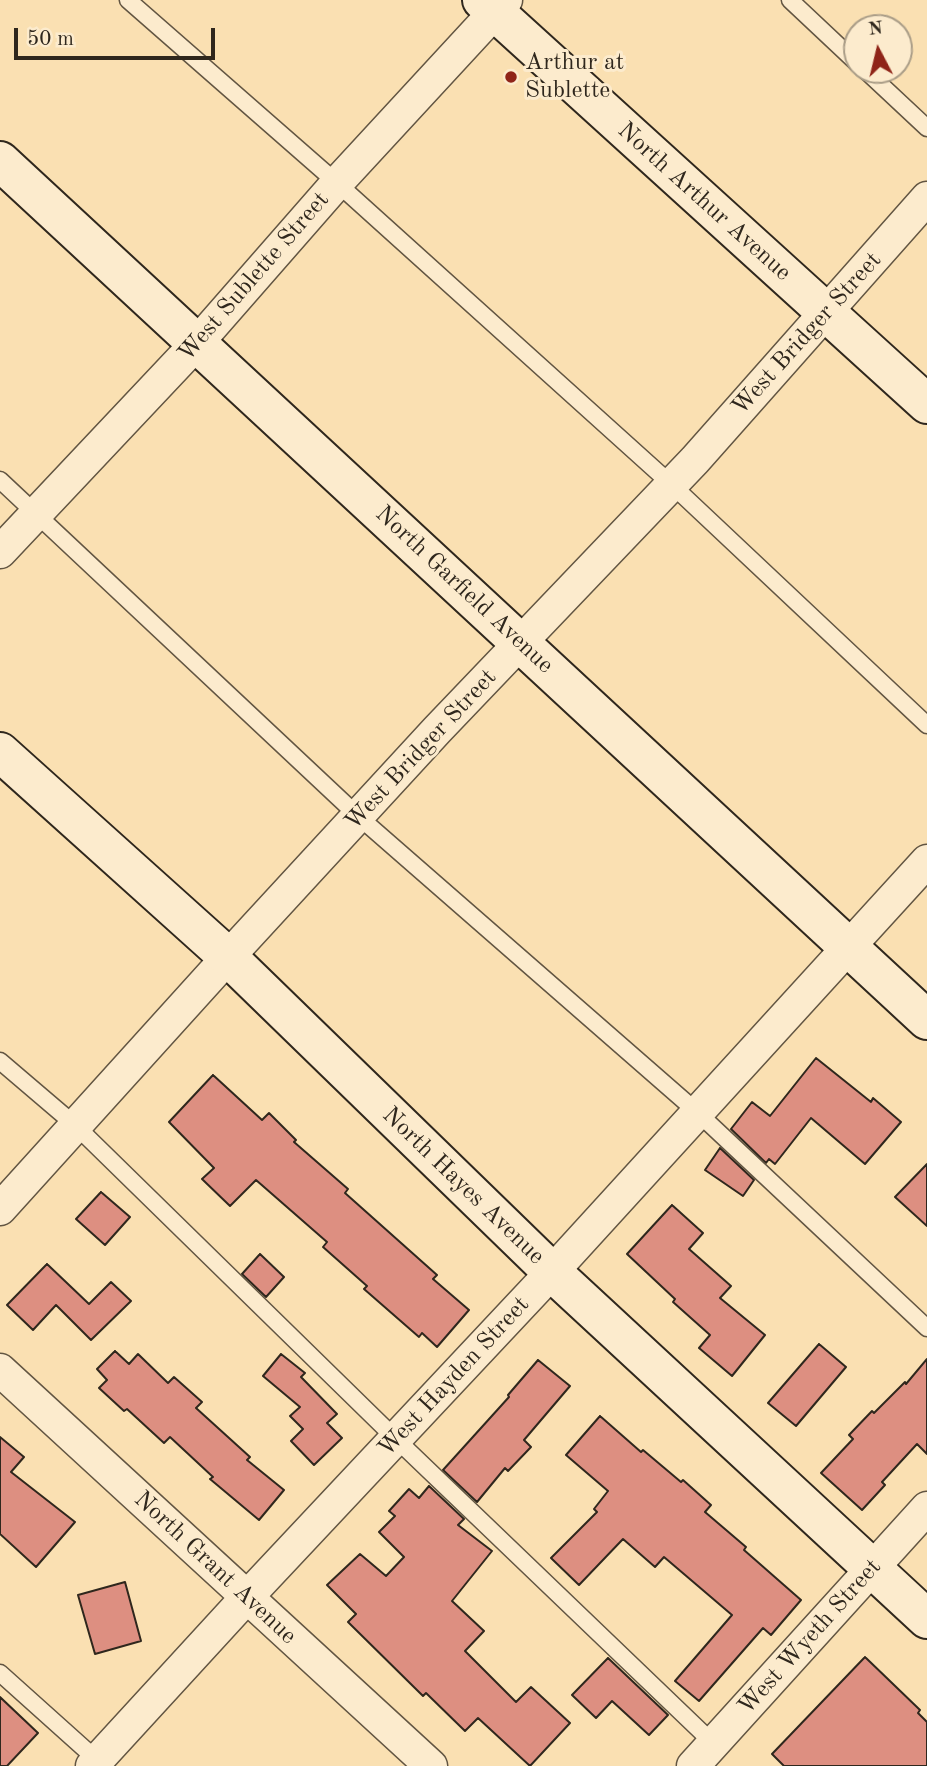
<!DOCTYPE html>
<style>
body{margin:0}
#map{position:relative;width:927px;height:1766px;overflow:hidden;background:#fae0b2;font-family:"Old Standard TT",serif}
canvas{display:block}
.north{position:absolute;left:843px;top:14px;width:70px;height:70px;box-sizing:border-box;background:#fcebcd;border:2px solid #aa9d87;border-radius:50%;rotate:353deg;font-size:19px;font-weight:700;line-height:28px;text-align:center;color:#2f271d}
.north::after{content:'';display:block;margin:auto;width:24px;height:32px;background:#8f2418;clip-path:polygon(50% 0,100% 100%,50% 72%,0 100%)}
.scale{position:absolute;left:14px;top:28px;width:201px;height:32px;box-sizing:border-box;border:4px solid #2f271d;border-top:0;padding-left:9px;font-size:21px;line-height:24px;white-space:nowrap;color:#2f271d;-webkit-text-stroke:5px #fcebcd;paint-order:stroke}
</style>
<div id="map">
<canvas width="927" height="1766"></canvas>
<div class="north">N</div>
<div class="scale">50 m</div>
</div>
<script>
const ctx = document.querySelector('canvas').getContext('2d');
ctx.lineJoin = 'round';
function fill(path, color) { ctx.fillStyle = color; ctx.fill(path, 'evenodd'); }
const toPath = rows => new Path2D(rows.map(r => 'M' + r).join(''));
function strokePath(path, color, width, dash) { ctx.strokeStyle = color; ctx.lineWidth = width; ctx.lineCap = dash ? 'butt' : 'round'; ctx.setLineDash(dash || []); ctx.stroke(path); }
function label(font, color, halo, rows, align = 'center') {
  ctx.font = font + ' "Old Standard TT",serif'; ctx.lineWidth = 6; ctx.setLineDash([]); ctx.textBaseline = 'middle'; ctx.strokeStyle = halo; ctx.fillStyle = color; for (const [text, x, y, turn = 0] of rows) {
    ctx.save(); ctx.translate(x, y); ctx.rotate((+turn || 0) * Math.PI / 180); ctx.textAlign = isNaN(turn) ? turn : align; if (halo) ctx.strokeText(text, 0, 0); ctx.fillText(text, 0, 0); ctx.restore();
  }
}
const building = toPath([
 [816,1058,871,1102,873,1098,901,1122,865,1164,811,1118,775,1164,769,1159,766,1163,731,1129,752,1102,770,1116,816,1058],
 [213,1075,262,1120,269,1113,296,1140,294,1142,348,1189,345,1193,437,1275,433,1279,469,1310,437,1347,422,1333,419,1337,364,1289,367,1286,323,1247,327,1242,256,1180,230,1206,202,1179,214,1168,169,1122,213,1075],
 [720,1148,754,1180,743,1196,705,1170,720,1148],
 [927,1164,927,1226,895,1197,927,1164],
 [101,1192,130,1217,105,1245,76,1219,101,1192],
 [672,1205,703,1233,689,1249,731,1286,720,1298,765,1335,732,1376,699,1348,710,1335,673,1302,675,1299,627,1254,672,1205],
 [260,1254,284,1277,266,1297,242,1274,260,1254],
 [47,1264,89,1304,111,1282,131,1301,91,1340,56,1305,33,1330,7,1305,47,1264],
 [819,1344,846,1367,796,1426,768,1403,819,1344],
 [115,1351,129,1364,138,1354,168,1383,174,1377,202,1402,196,1408,250,1457,247,1460,284,1490,259,1520,210,1479,213,1477,170,1437,164,1443,127,1409,124,1411,99,1388,107,1380,97,1369,115,1351],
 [281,1354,305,1373,301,1377,337,1414,327,1423,342,1438,314,1465,291,1441,303,1429,290,1416,300,1407,263,1376,281,1354],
 [927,1359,927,1454,917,1444,882,1482,885,1485,862,1510,821,1473,853,1439,849,1435,872,1411,874,1413,905,1382,906,1384,927,1359],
 [538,1360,570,1386,524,1440,531,1447,508,1471,505,1468,477,1502,443,1470,509,1397,508,1395,538,1360],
 [600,1416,641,1452,643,1450,681,1482,683,1480,711,1505,705,1512,746,1547,744,1550,801,1600,771,1635,763,1628,699,1701,675,1681,732,1615,664,1557,655,1567,623,1539,579,1585,551,1558,597,1512,594,1509,608,1491,566,1455,600,1416],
 [0,1437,24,1457,11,1472,75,1522,36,1567,0,1534,0,1437],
 [429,1486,464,1519,458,1525,492,1551,452,1601,484,1631,465,1651,516,1702,531,1687,570,1723,530,1766,478,1718,465,1731,426,1693,423,1696,348,1622,356,1614,327,1585,360,1554,386,1576,404,1557,379,1532,395,1516,389,1511,409,1489,419,1498,429,1486],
 [125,1582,141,1641,95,1654,78,1595,125,1582],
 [865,1657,920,1710,918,1713,927,1722,927,1766,784,1766,772,1754,865,1657],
 [608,1658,668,1715,649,1735,612,1701,596,1718,572,1695,608,1658],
 [0,1697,38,1733,7,1766,0,1766,0,1697]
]);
const lane = toPath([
 [128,0,337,183,672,485,927,725],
 [790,0,857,63],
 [865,70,927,128],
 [0,480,358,816,697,1112,927,1328],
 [0,1061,75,1125,396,1439,713,1743],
 [0,1673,97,1760]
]);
const street = toPath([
 [0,552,197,343,337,183,506,0],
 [0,1209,228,957,437,730,695,460,927,198],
 [0,1370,431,1766],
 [92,1766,247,1597,552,1272,927,861],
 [693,1766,927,1508]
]);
const secondary = toPath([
 [482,0,927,404],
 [0,161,927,1020],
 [0,752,228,957,552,1272,927,1619]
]);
const markers = [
 [511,77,7,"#8f2418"]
];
const poiNames = [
 ["Arthur at",525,63],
 ["Sublette",525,91]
];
const streetNames = [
 ["North Arthur Avenue",704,202,42],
 ["West Sublette Street",254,277,-49],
 ["West Bridger Street",807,334,-48],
 ["North Garfield Avenue",464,590,43],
 ["West Bridger Street",421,750,-47],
 ["North Hayes Avenue",463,1186,44],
 ["West Hayden Street",454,1377,-47],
 ["North Grant Avenue",215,1568,43],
 ["West Wyeth Street",810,1637,-48]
];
fill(building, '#dd8f81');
strokePath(building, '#2f271d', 2);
strokePath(lane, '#625542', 19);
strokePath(street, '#625542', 35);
strokePath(secondary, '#2f271d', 42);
strokePath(lane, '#fcebcd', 16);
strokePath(street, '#fcebcd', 32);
strokePath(secondary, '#fcebcd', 38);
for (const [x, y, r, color] of markers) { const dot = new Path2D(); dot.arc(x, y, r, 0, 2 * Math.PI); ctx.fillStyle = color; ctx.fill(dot); strokePath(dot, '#fcebcd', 2.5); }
label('24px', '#2f271d', '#fcebcd', poiNames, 'left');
label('24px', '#2f271d', '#fcebcd', streetNames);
</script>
